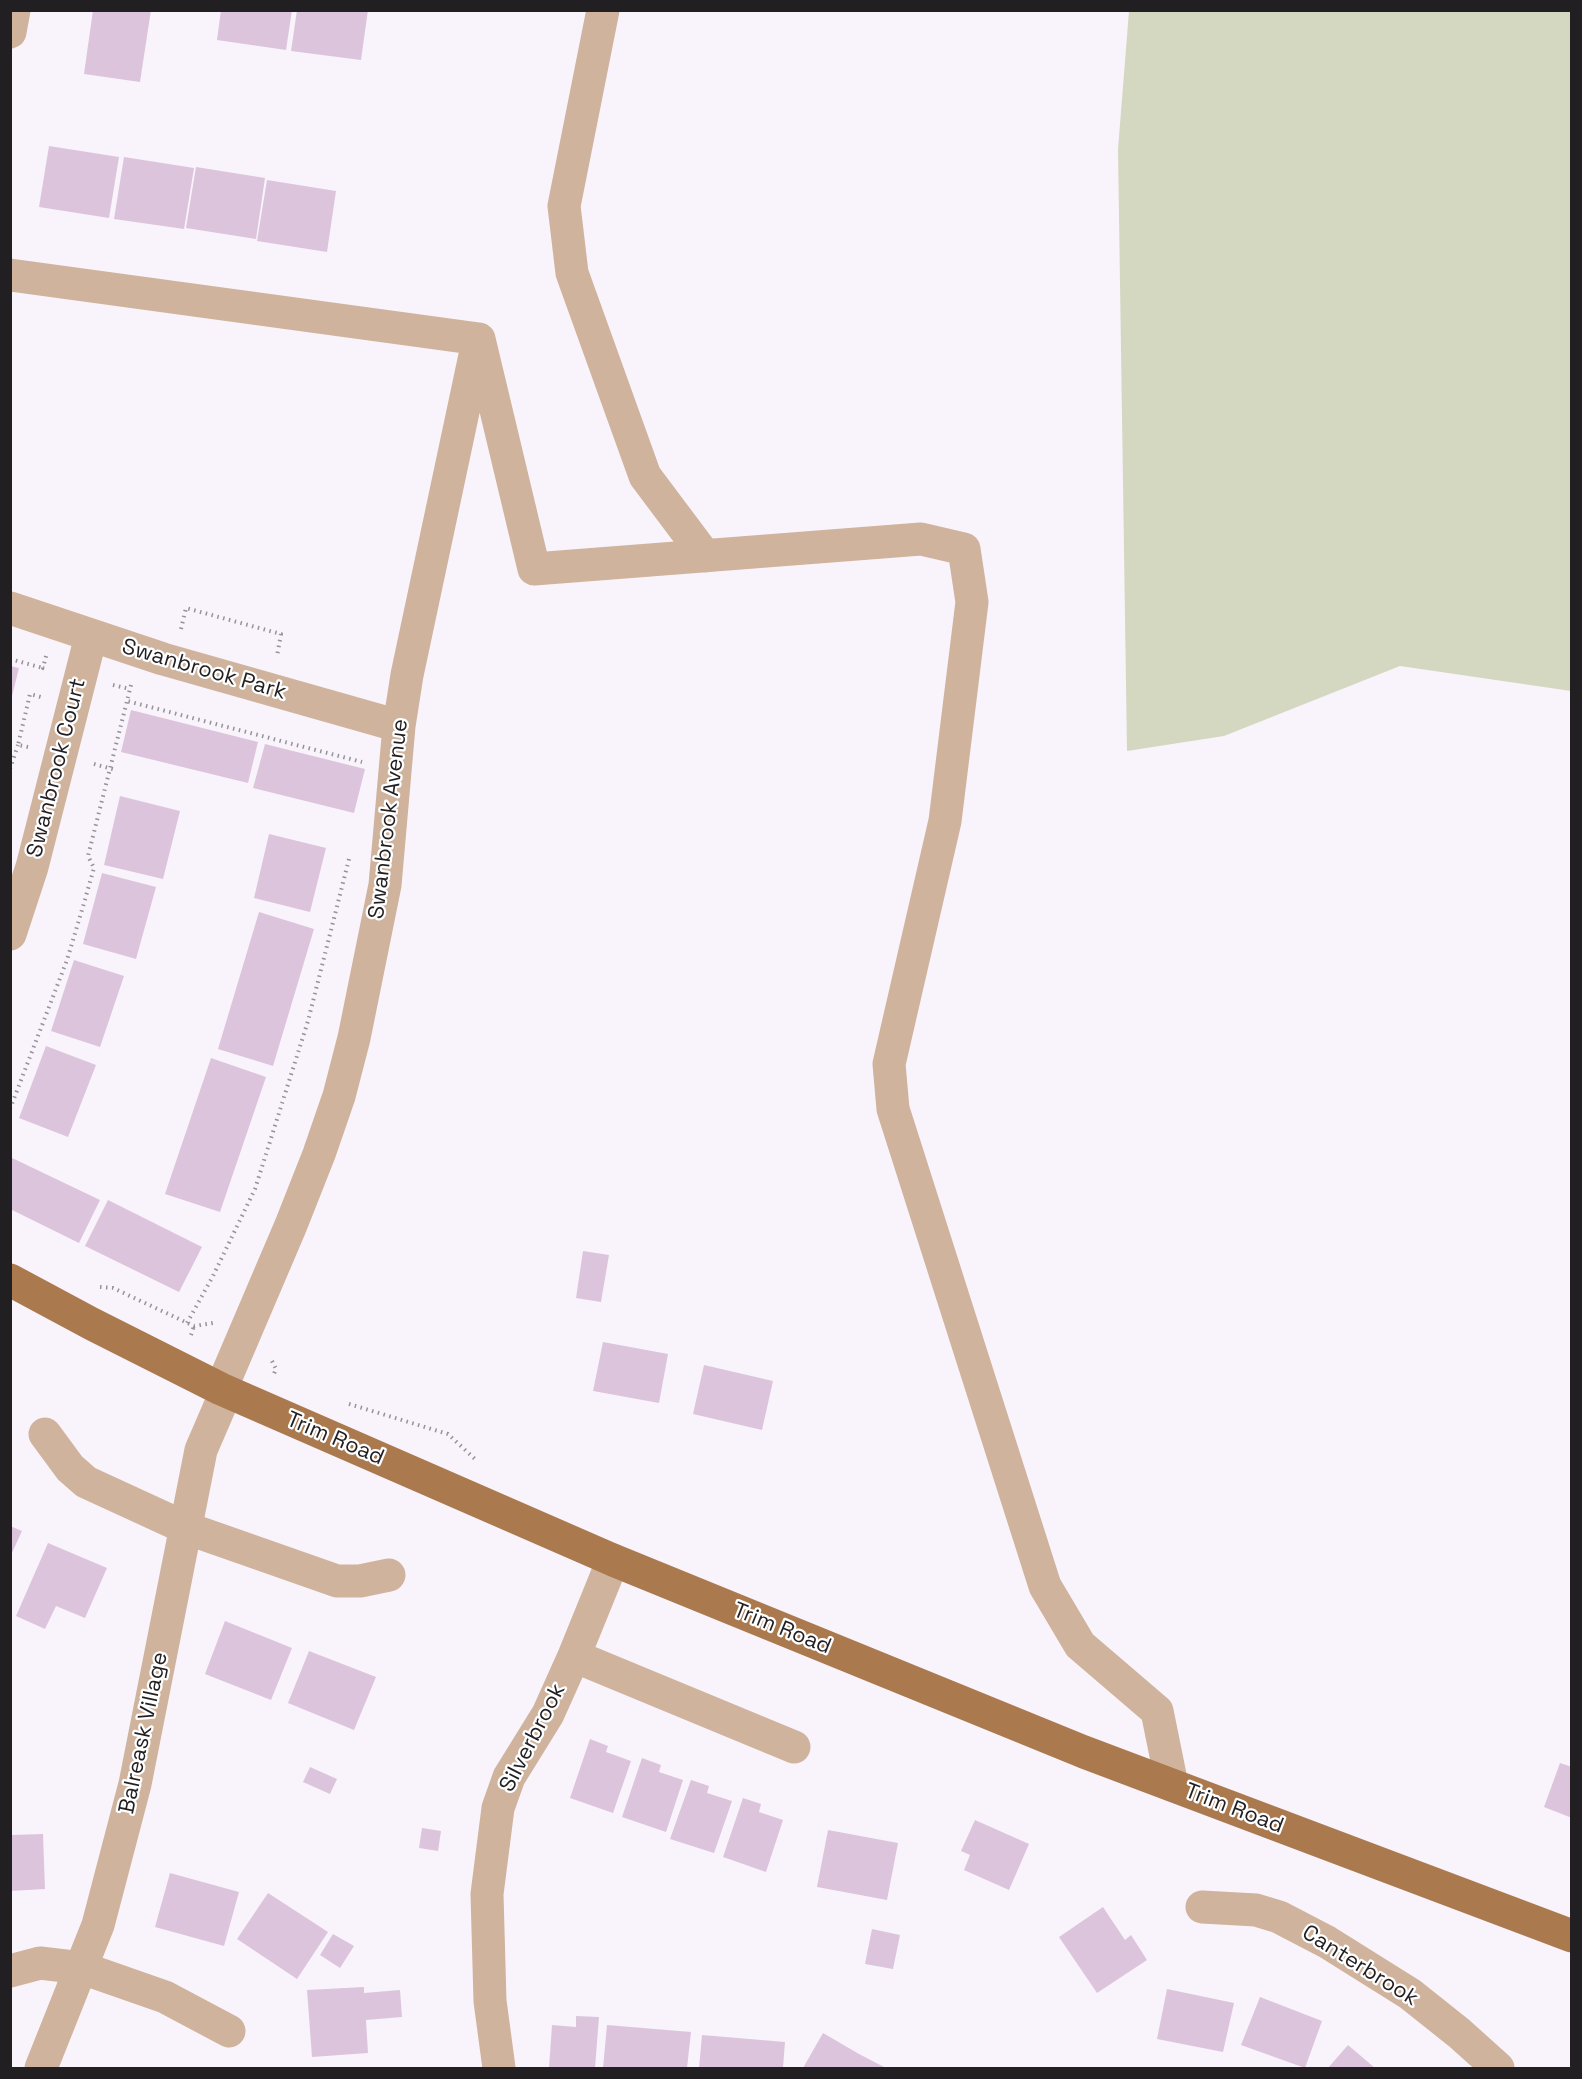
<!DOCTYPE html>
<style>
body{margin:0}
#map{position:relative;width:1582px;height:2079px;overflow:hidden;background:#f9f3fc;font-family:"Space Grotesk",sans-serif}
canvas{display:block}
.frame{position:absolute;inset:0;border:12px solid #211f22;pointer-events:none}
</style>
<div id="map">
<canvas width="1582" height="2079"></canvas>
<div class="frame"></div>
</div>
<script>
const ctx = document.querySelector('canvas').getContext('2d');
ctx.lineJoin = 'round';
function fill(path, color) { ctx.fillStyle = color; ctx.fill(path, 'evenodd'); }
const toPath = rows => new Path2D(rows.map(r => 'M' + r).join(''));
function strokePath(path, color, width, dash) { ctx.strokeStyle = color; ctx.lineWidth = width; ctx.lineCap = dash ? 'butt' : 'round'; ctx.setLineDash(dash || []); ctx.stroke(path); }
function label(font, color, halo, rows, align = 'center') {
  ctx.font = font + ' "Space Grotesk",sans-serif'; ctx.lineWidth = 4.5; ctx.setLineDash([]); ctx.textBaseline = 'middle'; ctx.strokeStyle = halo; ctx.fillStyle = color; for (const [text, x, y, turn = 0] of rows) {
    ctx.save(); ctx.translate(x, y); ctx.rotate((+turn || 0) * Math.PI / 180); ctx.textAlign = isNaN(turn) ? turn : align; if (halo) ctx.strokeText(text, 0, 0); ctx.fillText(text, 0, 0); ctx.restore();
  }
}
const green = toPath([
 [1129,11,1571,11,1571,691,1400,666,1224,736,1127,751,1118,149]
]);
const building = toPath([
 [93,10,151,10,140,82,84,74],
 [221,10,292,10,286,50,217,40],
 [297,10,368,10,361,60,291,51],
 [49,146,119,157,109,218,39,207],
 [124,157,194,168,184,229,114,219],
 [196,167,265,178,256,239,186,228],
 [267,180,336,191,327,252,257,241],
 [10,666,19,668,11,700,10,700],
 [131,710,258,742,248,783,121,752],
 [265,744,365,769,354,813,253,788],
 [120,796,180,811,163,879,104,865],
 [269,834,326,848,310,912,254,898],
 [102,873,156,887,136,959,83,944],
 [259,912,314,929,273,1066,218,1049],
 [74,960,124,976,100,1047,51,1031],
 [46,1046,96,1065,68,1137,19,1118],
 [211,1058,266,1077,220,1212,165,1194],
 [10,1157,100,1200,79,1243,10,1209],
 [108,1200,202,1247,179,1292,85,1246],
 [583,1251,609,1255,601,1302,576,1298],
 [603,1342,668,1354,659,1403,593,1391],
 [704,1365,773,1381,762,1430,693,1414],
 [10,1526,22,1531,10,1557],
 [48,1543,107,1568,85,1618,56,1606,45,1629,16,1616],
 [225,1621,292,1648,271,1700,205,1674],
 [309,1651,376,1677,354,1730,288,1703],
 [590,1739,608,1746,606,1752,631,1761,613,1813,570,1798],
 [642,1758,661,1765,659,1772,683,1780,666,1832,622,1817],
 [1560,1763,1572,1767,1572,1818,1544,1807],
 [310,1767,337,1779,330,1794,303,1782],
 [691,1780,709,1786,707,1793,732,1801,714,1853,670,1839],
 [743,1798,761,1804,759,1812,783,1820,766,1872,723,1857],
 [975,1820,1029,1844,1009,1890,964,1870,970,1855,961,1851],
 [422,1828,441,1831,438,1851,419,1848],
 [828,1830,898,1843,887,1900,817,1887],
 [43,1834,45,1889,10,1891,10,1835],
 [170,1873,239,1892,224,1946,155,1927],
 [268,1893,328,1932,297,1979,237,1939],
 [1103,1907,1125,1940,1131,1935,1147,1960,1097,1993,1059,1937],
 [872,1929,900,1935,893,1969,865,1964],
 [333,1934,354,1946,340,1968,320,1955],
 [364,1987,364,1993,400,1990,402,2017,366,2020,368,2053,312,2057,307,1990],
 [1167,1989,1234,2003,1223,2052,1157,2039],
 [1260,1997,1322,2021,1305,2068,1241,2045],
 [576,2016,599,2017,595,2068,549,2068,552,2025,576,2027],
 [607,2025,691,2032,687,2068,603,2068],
 [823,2033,859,2054,886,2068,803,2068],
 [702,2035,785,2042,783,2068,699,2068],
 [1348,2045,1375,2068,1328,2068]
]);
const path = toPath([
 [181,629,186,608,281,634,277,656],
 [46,656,43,668,48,669],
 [10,659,43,668],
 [113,685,130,689],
 [131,685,127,701,362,762],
 [28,747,18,745,30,694,41,697],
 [94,764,116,770],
 [10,769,18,745],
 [10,1109,67,960,84,903,94,868,88,856,127,701],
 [100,1287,113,1288,194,1326,213,1323],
 [187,1323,213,1276,255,1189,308,1021,350,855],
 [191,1335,194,1326],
 [272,1361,276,1369,273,1376],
 [349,1404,448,1434,476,1460]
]);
const minor = toPath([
 [603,10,564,206,572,273,645,476,705,556],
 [10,32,14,10],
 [10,275,479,339],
 [479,339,534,569,921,539,964,549,972,602,945,821,889,1064,893,1109,1045,1586,1080,1645,1157,1711,1172,1785],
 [10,608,163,659,399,726],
 [10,934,32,867,91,636],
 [221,1389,291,1225,319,1154,339,1096,354,1038,385,885,399,726,407,675,477,346],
 [45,1434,70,1468,86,1482,186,1528,337,1581,360,1581,389,1575],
 [574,1656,794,1747],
 [1202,1907,1256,1910,1279,1917,1327,1942,1410,1994,1459,2033,1498,2068],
 [10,1971,40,1963,82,1968,165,1997,229,2031],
 [41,2068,98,1925,135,1784,201,1450,226,1392],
 [499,2068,490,2001,487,1894,498,1808,509,1777,548,1714,574,1656,613,1560]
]);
const major = toPath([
 [10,1280,92,1324,221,1389,613,1560,1084,1752,1572,1936]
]);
const streetNames = [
 ["Swanbrook Park",204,670,16],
 ["Swanbrook Court",57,768,-76],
 ["Swanbrook Avenue",389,819,-83],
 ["Trim Road",335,1439,23],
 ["Trim Road",782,1629,22],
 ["Balreask Village",144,1733,-78],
 ["Silverbrook",533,1738,-63],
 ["Trim Road",1234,1809,21],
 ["Canterbrook",1360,1966,32]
];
fill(green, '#d4d8c1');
fill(building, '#dcc5dc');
strokePath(path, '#969299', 4, [1.5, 4.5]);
strokePath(minor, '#cfb39c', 33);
strokePath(major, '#ab794e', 33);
label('22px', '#211f22', '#fff', streetNames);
</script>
